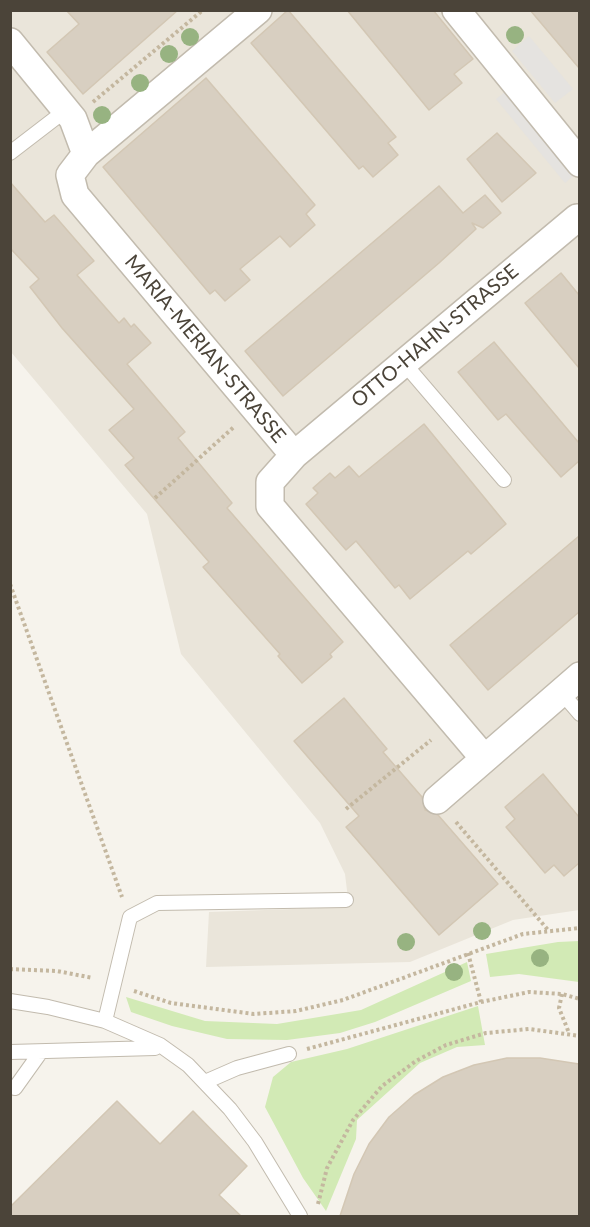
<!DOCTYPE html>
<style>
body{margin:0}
#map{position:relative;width:590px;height:1227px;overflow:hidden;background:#f6f3ec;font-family:Lato,sans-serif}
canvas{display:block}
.frame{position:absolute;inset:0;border:12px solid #4b4439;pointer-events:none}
</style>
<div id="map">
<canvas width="590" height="1227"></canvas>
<div class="frame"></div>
</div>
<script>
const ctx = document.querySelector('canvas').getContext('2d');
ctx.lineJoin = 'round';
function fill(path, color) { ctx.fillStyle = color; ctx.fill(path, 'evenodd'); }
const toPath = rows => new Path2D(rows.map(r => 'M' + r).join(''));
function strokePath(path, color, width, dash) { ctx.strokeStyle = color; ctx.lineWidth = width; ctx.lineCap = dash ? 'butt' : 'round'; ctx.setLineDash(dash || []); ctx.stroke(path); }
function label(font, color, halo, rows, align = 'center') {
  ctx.font = font + ' Lato,sans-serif'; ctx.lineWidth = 4.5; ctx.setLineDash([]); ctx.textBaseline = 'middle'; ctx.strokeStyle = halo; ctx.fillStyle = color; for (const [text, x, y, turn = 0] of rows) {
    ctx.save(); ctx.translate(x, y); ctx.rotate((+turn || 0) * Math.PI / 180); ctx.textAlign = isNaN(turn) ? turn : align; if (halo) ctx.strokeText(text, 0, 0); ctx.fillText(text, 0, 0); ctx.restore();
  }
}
const residential = toPath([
 [10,11,579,11,579,910,513,920,410,962,206,967,209,912,349,907,345,874,320,823,181,654,147,514,11,352]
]);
const green = toPath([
 [579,941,579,982,519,974,490,977,486,954,558,942],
 [467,962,471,981,375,1022,340,1033,287,1040,227,1039,172,1026,131,1012,126,997,205,1021,277,1024,361,1010],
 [478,1006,485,1045,457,1047,420,1063,357,1120,356,1139,326,1211,303,1178,265,1107,273,1077,291,1062,347,1049]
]);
const parking = toPath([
 [529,36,573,89,555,103,512,51],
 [511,87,579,171,565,183,496,99]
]);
const building = toPath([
 [66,10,178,10,83,94,47,52,79,24,66,10],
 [288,10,396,137,388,143,398,155,373,177,363,166,359,169,251,43,288,10],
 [347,10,433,10,473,59,454,74,462,83,429,110,347,10],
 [530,10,579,10,579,68,530,10],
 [206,78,315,205,306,214,315,225,290,247,280,236,240,269,250,280,225,301,215,290,210,294,103,167,206,78],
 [497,133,536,173,502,202,467,159,497,133],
 [10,182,45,222,54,215,94,261,77,275,119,323,124,318,131,327,134,324,151,343,127,364,185,432,178,438,232,503,227,508,343,642,330,654,332,657,302,683,278,656,280,654,203,567,209,562,125,465,134,458,109,430,134,409,62,328,30,287,39,279,10,248,10,182],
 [439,186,463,213,485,195,501,213,483,228,472,223,476,229,439,263,283,396,245,351,439,186],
 [561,273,579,295,579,368,525,303,561,273],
 [494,342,579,443,579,461,561,477,506,414,498,420,458,372,494,342],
 [424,424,506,524,471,554,468,551,410,599,399,585,395,588,356,541,346,550,306,504,318,493,313,488,330,473,335,478,349,466,359,477,424,424],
 [579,536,579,612,488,690,450,645,579,536],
 [344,698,387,749,383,752,422,797,425,810,438,815,498,884,439,935,346,827,359,816,294,741,344,698],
 [543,774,579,817,579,863,564,876,554,865,545,873,506,827,515,819,505,807,543,774],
 [507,1058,540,1058,579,1064,579,1216,340,1216,354,1174,369,1144,389,1117,414,1095,443,1077,474,1065,507,1058],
 [117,1101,160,1144,193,1111,247,1166,219,1195,241,1216,10,1216,10,1207,117,1101]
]);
const path = toPath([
 [93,102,203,10],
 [155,498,235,426],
 [10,584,122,897],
 [346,809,431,740],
 [456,822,548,930],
 [468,953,481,1002],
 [10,969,57,971,93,978],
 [134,991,171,1003,254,1014,296,1011,343,1000,523,934,580,928],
 [562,994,559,1008,569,1033],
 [307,1049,481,1002,529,992,562,994,580,999],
 [318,1204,327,1168,353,1120,382,1086,416,1061,446,1045,486,1033,529,1029,580,1036]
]);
const service = toPath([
 [10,153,66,110],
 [403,362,504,480],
 [561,692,580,714],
 [10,1001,48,1007,105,1021,160,1045,188,1065,230,1109,255,1142,300,1216],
 [105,1021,130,917,157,903,346,900],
 [10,1052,155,1048,160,1045],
 [205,1082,237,1068,289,1054],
 [15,1088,40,1053]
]);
const minor = toPath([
 [258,10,86,154,70,175,75,195,294,455,270,482,270,506,484,758],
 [456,10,580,163],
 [10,42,73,119,86,154],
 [294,455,577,218],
 [437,800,580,676]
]);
const trees = [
 [515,35],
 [190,37],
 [169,54],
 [140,83],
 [102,115],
 [482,931],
 [406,942],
 [540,958],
 [454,972]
];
const streetNames = [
 ["OTTO-HAHN-STRASSE",435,336,-40],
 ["MARIA-MERIAN-STRASSE",205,349,50]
];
fill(residential, '#eae5da');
fill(green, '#d2eab5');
fill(parking, '#e5e3e0');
fill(building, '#d8cfc1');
strokePath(building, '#d3c7b4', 1.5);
strokePath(service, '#c2bbae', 16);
strokePath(minor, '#c2bbae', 30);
strokePath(path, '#c4b79f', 4, [3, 3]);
strokePath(service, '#fff', 14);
strokePath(minor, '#fff', 27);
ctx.fillStyle = '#97b381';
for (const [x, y] of trees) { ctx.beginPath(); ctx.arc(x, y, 9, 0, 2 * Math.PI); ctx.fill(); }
label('20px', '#4b4439', '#fff', streetNames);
</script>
